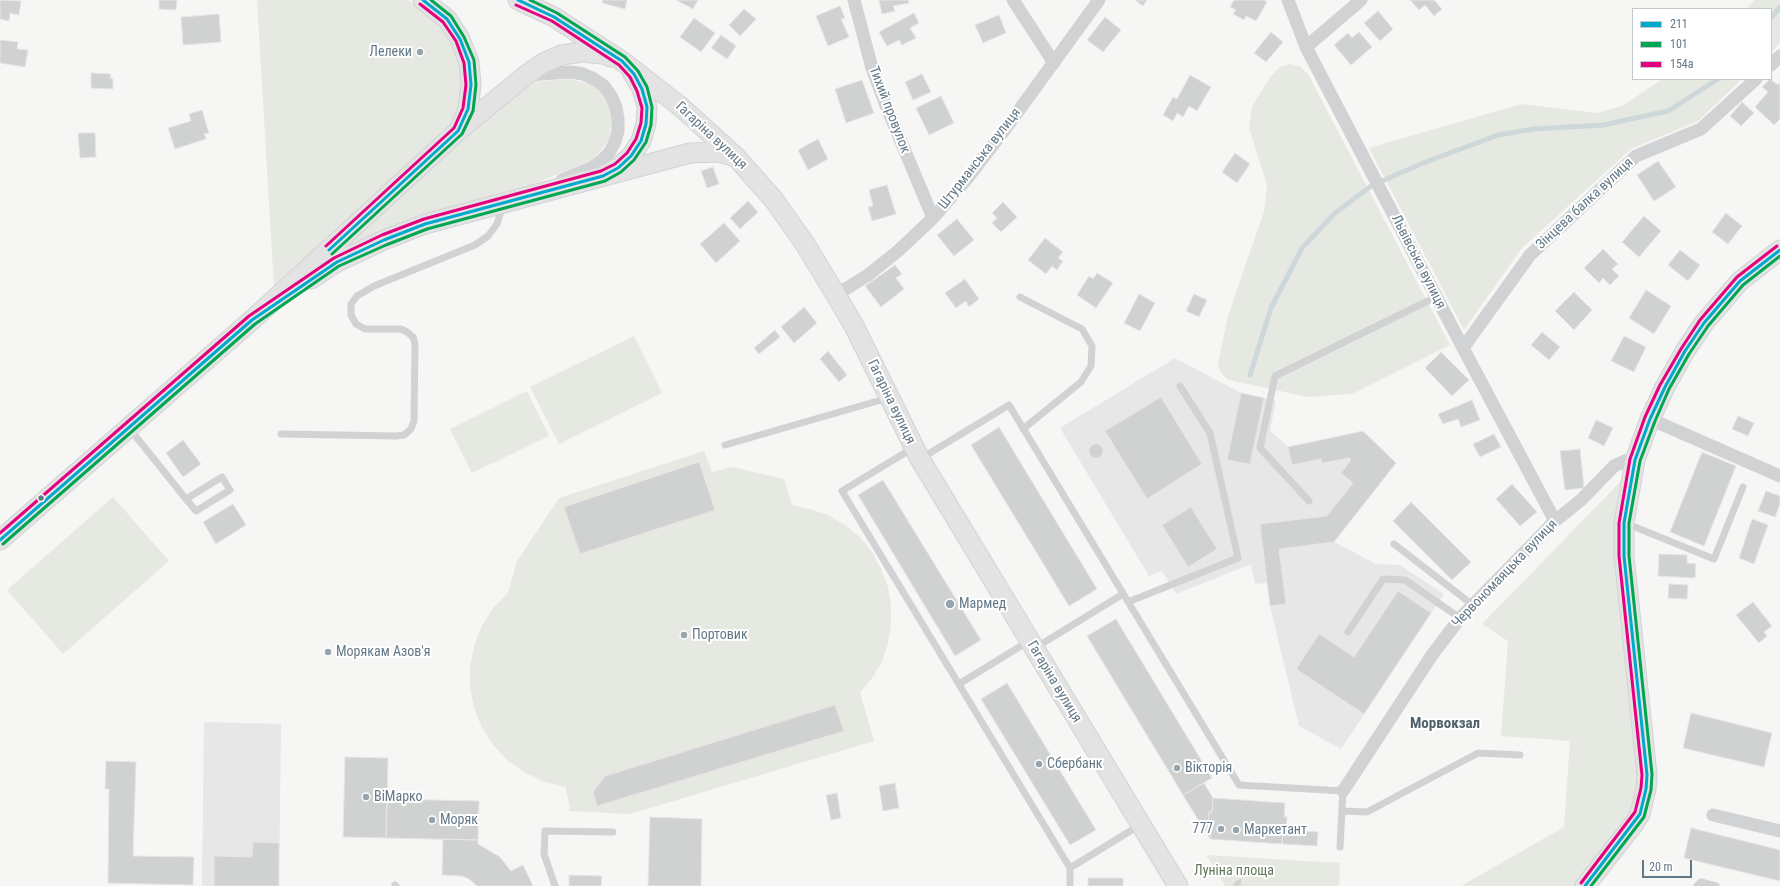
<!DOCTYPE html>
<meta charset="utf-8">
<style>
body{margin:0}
#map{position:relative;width:1780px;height:886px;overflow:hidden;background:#f6f6f4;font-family:"Roboto Condensed",sans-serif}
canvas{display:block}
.legend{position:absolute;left:1632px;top:8px;width:140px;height:72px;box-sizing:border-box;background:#fff;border:1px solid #c1c9cf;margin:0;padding:5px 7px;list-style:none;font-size:12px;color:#637887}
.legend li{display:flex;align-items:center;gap:8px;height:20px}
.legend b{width:20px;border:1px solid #c1c9cf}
.scale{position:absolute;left:1642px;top:860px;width:50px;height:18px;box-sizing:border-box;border:2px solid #637887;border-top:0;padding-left:5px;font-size:12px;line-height:14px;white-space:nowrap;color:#637887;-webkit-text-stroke:3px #fff;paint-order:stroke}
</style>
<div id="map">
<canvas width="1780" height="886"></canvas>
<ul class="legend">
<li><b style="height:5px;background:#00a9ce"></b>211</li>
<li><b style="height:5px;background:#00a651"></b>101</li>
<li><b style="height:5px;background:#e5007d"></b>154а</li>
</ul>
<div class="scale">20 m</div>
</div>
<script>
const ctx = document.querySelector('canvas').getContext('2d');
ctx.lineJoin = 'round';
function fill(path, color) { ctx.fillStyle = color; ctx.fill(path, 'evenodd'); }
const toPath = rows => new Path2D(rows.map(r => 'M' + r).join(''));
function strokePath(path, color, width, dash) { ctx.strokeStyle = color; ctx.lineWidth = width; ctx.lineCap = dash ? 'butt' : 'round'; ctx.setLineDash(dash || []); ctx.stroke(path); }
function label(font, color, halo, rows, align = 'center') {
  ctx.font = font + ' "Roboto Condensed",sans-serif'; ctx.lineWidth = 4; ctx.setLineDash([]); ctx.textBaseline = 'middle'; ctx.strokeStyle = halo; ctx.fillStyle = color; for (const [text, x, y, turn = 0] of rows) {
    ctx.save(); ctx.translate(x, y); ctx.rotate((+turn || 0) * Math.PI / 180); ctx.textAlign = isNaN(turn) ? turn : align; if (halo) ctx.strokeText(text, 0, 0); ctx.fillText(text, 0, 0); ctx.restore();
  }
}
const built = toPath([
 [1175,358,1241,393,1276,401,1270,431,1288,447,1363,431,1396,463,1334,542,1376,564,1400,565,1444,594,1341,749,1299,726,1270,606,1267,583,1255,584,1251,564,1176,594,1162,571,1149,576,1060,428],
 [204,722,281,724,279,886,202,886]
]);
const green = toPath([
 [257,0,408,0,440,24,454,42,462,63,464,86,460,108,451,128,274,289],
 [1754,0,1780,0,1780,43,1771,52,1771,9,1747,9],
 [1289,64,1299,66,1308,74,1450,345,1352,394,1308,397,1229,380,1221,373,1218,364,1228,316,1264,211,1267,185,1249,128,1252,106,1271,76,1280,67],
 [571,79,591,85,599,91,605,99,610,109,612,119,609,140,596,156,588,162,501,197,327,263,462,137,529,82],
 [1662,79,1742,79,1698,121,1631,149,1521,249,1464,330,1369,148,1521,104,1598,113,1624,105],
 [634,336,662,393,559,444,530,387],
 [527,391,549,436,472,473,450,429],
 [704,451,712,472,732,467,784,479,792,505,810,509,828,515,845,525,860,537,872,552,881,569,888,587,891,606,891,625,888,643,882,662,872,678,860,693,874,741,630,814,570,811,566,787,545,782,526,773,508,761,494,746,482,728,474,708,470,688,470,667,474,646,482,626,493,608,508,593,517,561,559,498],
 [1626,476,1640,776,1633,811,1577,886,1461,886,1564,827,1570,741,1501,736,1508,641,1482,624],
 [113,497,169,561,63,654,7,590],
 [1206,855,1340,863,1339,886,1225,886]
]);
const stream = toPath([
 [1771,18,1780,7],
 [1250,375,1271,308,1302,248,1334,214,1371,186,1423,163,1498,135,1533,129,1603,125,1668,111,1718,79]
]);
const building = toPath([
 [0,0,21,1,19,15,10,13,9,21,0,19,0,0],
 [159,0,177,0,176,10,159,9,159,0],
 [603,0,627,0,625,9,602,3,603,0],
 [676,0,698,0,693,9,676,0],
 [879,0,908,0,909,3,893,6,895,11,882,14,879,0],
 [1135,0,1147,0,1143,6,1135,0],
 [1234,0,1264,0,1267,2,1256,21,1246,16,1244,20,1233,14,1236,10,1230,7,1234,0],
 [1410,0,1434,0,1442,9,1434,16,1425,5,1419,10,1410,0],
 [840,6,845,18,841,19,849,37,828,46,816,16,840,6],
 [744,9,756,19,740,36,729,25,744,9],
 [1378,11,1393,29,1380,41,1364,23,1378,11],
 [914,13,919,23,910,28,916,38,902,45,899,40,887,46,879,32,914,13],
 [219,14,221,42,183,45,181,17,219,14],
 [999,15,1006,33,983,43,975,25,999,15],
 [1105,17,1121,30,1103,52,1087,40,1105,17],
 [694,18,715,33,701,52,680,37,694,18],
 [1271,32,1283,42,1266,62,1254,53,1271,32],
 [1359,32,1372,47,1351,65,1334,45,1348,33,1352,38,1359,32],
 [721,35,736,46,727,59,711,48,721,35],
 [0,40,18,42,17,49,28,50,25,67,0,63,0,40],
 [91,73,111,74,110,78,113,79,113,89,91,88,91,73],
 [922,74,931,92,913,100,905,82,922,74],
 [1190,75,1211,87,1197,111,1189,106,1183,117,1177,113,1173,121,1163,115,1173,97,1177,99,1190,75],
 [1770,79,1778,85,1780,82,1780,119,1774,125,1755,107,1768,92,1762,87,1770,79],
 [862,80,874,113,846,123,835,89,862,80],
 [941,96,954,123,929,135,916,108,941,96],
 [1742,102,1754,113,1741,126,1730,116,1742,102],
 [202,110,209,133,204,134,206,139,175,149,168,128,191,121,189,114,202,110],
 [78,133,95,133,96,157,80,158,78,133],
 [818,139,828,159,808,170,798,150,818,139],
 [1235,153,1250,164,1237,183,1222,172,1235,153],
 [1658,161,1676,187,1654,201,1637,175,1658,161],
 [713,167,719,184,707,188,701,171,713,167],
 [887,185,896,214,872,221,868,207,873,206,869,190,887,185],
 [748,201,758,212,740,229,730,218,748,201],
 [1003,202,1017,217,1001,232,992,223,997,218,992,213,1003,202],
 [1726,213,1742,226,1728,244,1712,232,1726,213],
 [1644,216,1661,231,1639,257,1622,242,1644,216],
 [957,219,974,240,954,256,937,235,957,219],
 [724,223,740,241,716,263,700,244,724,223],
 [1045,238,1063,252,1058,258,1063,261,1057,270,1052,266,1046,274,1028,260,1045,238],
 [1603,249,1618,264,1612,269,1619,276,1610,285,1603,278,1599,283,1584,268,1603,249],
 [1680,250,1700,265,1688,281,1668,265,1680,250],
 [895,265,902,274,896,278,904,289,881,307,865,286,895,265],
 [1097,273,1113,283,1096,308,1077,295,1089,276,1093,279,1097,273],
 [965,279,979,299,969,307,966,301,956,308,945,293,965,279],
 [1646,290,1671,306,1654,334,1629,318,1646,290],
 [1574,292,1592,310,1574,330,1555,311,1574,292],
 [1139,294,1155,303,1140,331,1124,323,1139,294],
 [1194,294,1207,300,1199,317,1186,311,1194,294],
 [804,307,817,323,794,343,781,327,804,307],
 [775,330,780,337,759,354,754,348,775,330],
 [1542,332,1560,347,1549,360,1531,345,1542,332],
 [1624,336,1646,347,1634,372,1611,361,1624,336],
 [828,351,847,375,839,382,820,359,828,351],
 [1441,352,1469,380,1452,396,1425,368,1441,352],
 [1241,393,1264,398,1250,464,1227,460,1241,393],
 [1161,397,1202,464,1147,499,1105,431,1161,397],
 [1472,400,1480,420,1461,427,1458,419,1443,424,1438,414,1472,400],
 [1738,416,1754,423,1748,436,1732,429,1738,416],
 [1596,420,1613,428,1604,446,1588,438,1596,420],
 [999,427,1097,589,1069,606,971,445,999,427],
 [1363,431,1396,463,1334,542,1279,549,1286,604,1270,606,1260,524,1327,516,1353,483,1341,473,1351,460,1349,458,1322,463,1321,459,1292,465,1288,447,1363,431],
 [1494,434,1501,447,1480,457,1473,444,1494,434],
 [183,440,201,464,183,477,166,453,183,440],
 '1089 451a7 7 0 1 1 14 0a7 7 0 1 1-14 0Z',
 [1580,449,1584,488,1565,490,1560,451,1580,449],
 [1702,452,1736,466,1704,546,1670,532,1702,452],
 [699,462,715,510,580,554,564,507,699,462],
 [883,480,981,640,955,656,858,495,883,480],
 [1512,484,1537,512,1520,526,1496,499,1512,484],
 [1766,491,1780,496,1780,504,1775,517,1758,511,1766,491],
 [1411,502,1471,562,1452,580,1393,521,1411,502],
 [233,504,246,525,216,544,203,522,233,504],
 [1191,507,1217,549,1188,567,1162,525,1191,507],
 [1752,519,1768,525,1754,564,1739,558,1752,519],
 [1659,554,1687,555,1687,563,1696,564,1695,578,1658,576,1659,554],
 [1669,584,1688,585,1687,599,1668,598,1669,584],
 [1398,591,1431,613,1364,714,1296,669,1319,634,1354,657,1398,591],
 [1753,602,1772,626,1764,632,1767,636,1759,643,1736,615,1753,602],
 [1116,619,1212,778,1183,795,1087,636,1116,619],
 [1007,683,1096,830,1070,845,981,699,1007,683],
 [835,705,844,731,597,806,593,792,605,776,835,705],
 [1691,713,1772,733,1764,767,1683,748,1691,713],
 [345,757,388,758,386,838,343,837,345,757],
 [106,761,136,762,133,856,194,857,193,885,108,883,109,789,105,789,106,761],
 [895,783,899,808,883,811,879,786,895,783],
 [1204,783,1213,798,1212,812,1209,812,1208,825,1211,825,1210,839,1183,795,1204,783],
 [837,793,841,818,831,820,826,795,837,793],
 [1213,798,1285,803,1284,817,1287,817,1286,830,1283,830,1282,844,1210,839,1211,825,1208,825,1209,812,1212,812,1213,798],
 [387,799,479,801,478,840,386,838,387,799],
 [650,817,702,819,701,886,648,886,650,817],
 [1691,828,1780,850,1780,881,1684,858,1691,828],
 [1283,830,1318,832,1317,846,1282,844,1283,830],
 [443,839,478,840,478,844,500,857,511,871,523,865,533,886,477,886,469,879,462,876,442,875,443,839],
 [253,842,279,843,279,886,214,886,214,856,252,857,253,842],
 [569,875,602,876,601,886,569,886,569,875],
 [1088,878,1123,878,1123,886,1088,886,1088,878],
 [1242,878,1241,886,1232,886,1235,881,1242,878]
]);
const lane = toPath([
 [1020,297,1082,329,1092,346,1091,366,1081,382,1023,429],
 [129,428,186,499,196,511,230,490,222,477,186,499],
 [281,434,396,436,404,435,411,429,414,421,415,344,413,337,407,332,401,329,365,329,356,324,351,315,351,304,357,296,374,286,475,245,488,236,497,224,503,205],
 [725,445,888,398],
 [913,448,842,491,1070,868,1070,886],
 [920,459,1009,405,1239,785,1343,791,1340,847],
 [1309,501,1260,448,1275,376,1436,297],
 [1625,523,1714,559,1743,487],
 [1394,544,1474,606],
 [1128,602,1238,558,1210,433,1180,386],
 [1348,632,1383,579,1405,580,1460,618],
 [1035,648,1123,594],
 [959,684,1029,641],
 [1342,811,1367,812,1478,753,1520,755],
 [1070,868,1140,825],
 [395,885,396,886],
 [555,886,544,854,545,831,613,832],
 [1697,886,1701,882,1716,886]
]);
const street = toPath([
 [854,0,872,68,885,103,933,218],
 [1013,0,1054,63],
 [1288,0,1306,47,1463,348,1555,521],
 [1306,47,1361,0],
 [1771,65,1780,56],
 [526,75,571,72,583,74,594,79,604,86,611,96,616,107,618,119,618,131,615,142,609,153,601,161,591,168,562,180],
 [836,295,868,275,898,251,933,218,966,180,1006,128,1099,0],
 [1463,348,1530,255,1636,156,1701,129,1756,79],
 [1650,419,1780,476],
 [1343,791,1432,655,1460,618,1555,521,1581,500,1614,466,1625,461,1635,460],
 [1713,815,1780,831]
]);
const secondary = toPath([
 [423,0,447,19,460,39,469,62,471,85,468,109,459,129],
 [518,0,554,17,622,61,681,107,736,157,774,200,805,244,836,295,854,326,920,459,1178,886],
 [603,176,618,168,631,156,641,141,646,124,647,107,642,89,632,72],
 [311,279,337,262,384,240,425,224,690,153,719,152,736,157],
 [0,540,252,320,458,131,526,75,543,63,562,55,582,52,603,54,611,57],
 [1585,886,1633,825,1640,814,1646,789,1647,775,1624,556,1624,523,1635,460,1650,419,1665,387,1685,351,1704,323,1740,281,1780,250]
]);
const bus1 = toPath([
 [329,250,458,131,468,109,471,85,469,62,460,39,447,19,423,0],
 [0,540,252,320,337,262,384,240,425,224,603,176,618,168,631,156,641,141,646,124,647,107,642,89,634,74,622,61,554,17,518,0],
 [1585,886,1640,814,1646,789,1647,775,1624,556,1624,523,1635,460,1650,419,1665,387,1685,351,1704,323,1740,281,1780,250]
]);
const bus2 = toPath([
 [332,254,462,134,473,111,476,85,474,60,464,37,451,16,431,0],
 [3,544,255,324,339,266,386,245,427,229,605,181,621,172,634,160,646,142,651,125,652,107,647,87,638,71,625,57,557,13,530,0],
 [1591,886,1644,817,1651,790,1652,774,1629,556,1629,523,1640,461,1655,421,1669,389,1689,354,1708,326,1743,285,1780,256]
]);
const bus3 = toPath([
 [326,246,454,128,463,108,466,85,464,63,456,41,443,22,420,4],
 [0,533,249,316,334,258,382,235,424,219,601,171,615,164,627,153,636,139,641,123,642,108,637,91,630,77,619,65,552,21,516,5],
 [1581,883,1635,812,1641,788,1642,775,1619,556,1619,523,1630,459,1645,417,1660,385,1681,349,1700,320,1737,277,1777,246]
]);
const markers = [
 [420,52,4,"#96a4ad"],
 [41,498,3.5,"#637887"],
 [950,604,5,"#96a4ad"],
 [684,635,4,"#96a4ad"],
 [328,652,4,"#96a4ad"],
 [1039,764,4,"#96a4ad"],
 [1177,768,4,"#96a4ad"],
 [366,797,4,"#96a4ad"],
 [432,820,4,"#96a4ad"],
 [1221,829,4,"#96a4ad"],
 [1236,830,4,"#96a4ad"]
];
const poiNames = [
 ["Лелеки",412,52,"right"],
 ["Мармед",959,604],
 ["Портовик",692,635],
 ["Морякам Азов'я",336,652],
 ["Сбербанк",1047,764],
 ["Вікторія",1185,768],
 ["ВіМарко",374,797],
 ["Моряк",440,820],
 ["777",1213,829,"right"],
 ["Маркетант",1244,830]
];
const streetNames = [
 ["Тихий провулок",889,110,69],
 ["Гагаріна вулиця",711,136,43],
 ["Штурманська вулиця",980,159,-52],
 ["Зінцева балка вулиця",1585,204,-43],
 ["Львівська вулиця",1418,262,63],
 ["Гагаріна вулиця",891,402,64],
 ["Червономаяцька вулиця",1505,574,-46],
 ["Гагаріна вулиця",1054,682,59]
];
const parkNames = [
 ["Луніна площа",1234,871]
];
const neighbourhoodNames = [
 ["Морвокзал",1445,724]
];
fill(built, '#e6e7e6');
fill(green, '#e6e9e2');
strokePath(stream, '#ced7d9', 5);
fill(building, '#d0d2d2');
strokePath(building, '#e5e5e4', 1);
strokePath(secondary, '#d1d3d4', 21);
strokePath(lane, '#d1d2d3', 7);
strokePath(street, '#d1d2d3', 13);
strokePath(secondary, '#e3e3e4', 19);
strokePath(bus1, '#00a9ce', 3);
strokePath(bus2, '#00a651', 3);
strokePath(bus3, '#e5007d', 3);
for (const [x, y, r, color] of markers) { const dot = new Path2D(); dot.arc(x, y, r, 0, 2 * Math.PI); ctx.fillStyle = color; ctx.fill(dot); strokePath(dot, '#fff', 1.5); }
label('14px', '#637887', '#fff', poiNames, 'left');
label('14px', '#637887', '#fff', streetNames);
label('14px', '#65785e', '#fff', parkNames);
label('bold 15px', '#51616b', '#fff', neighbourhoodNames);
</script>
